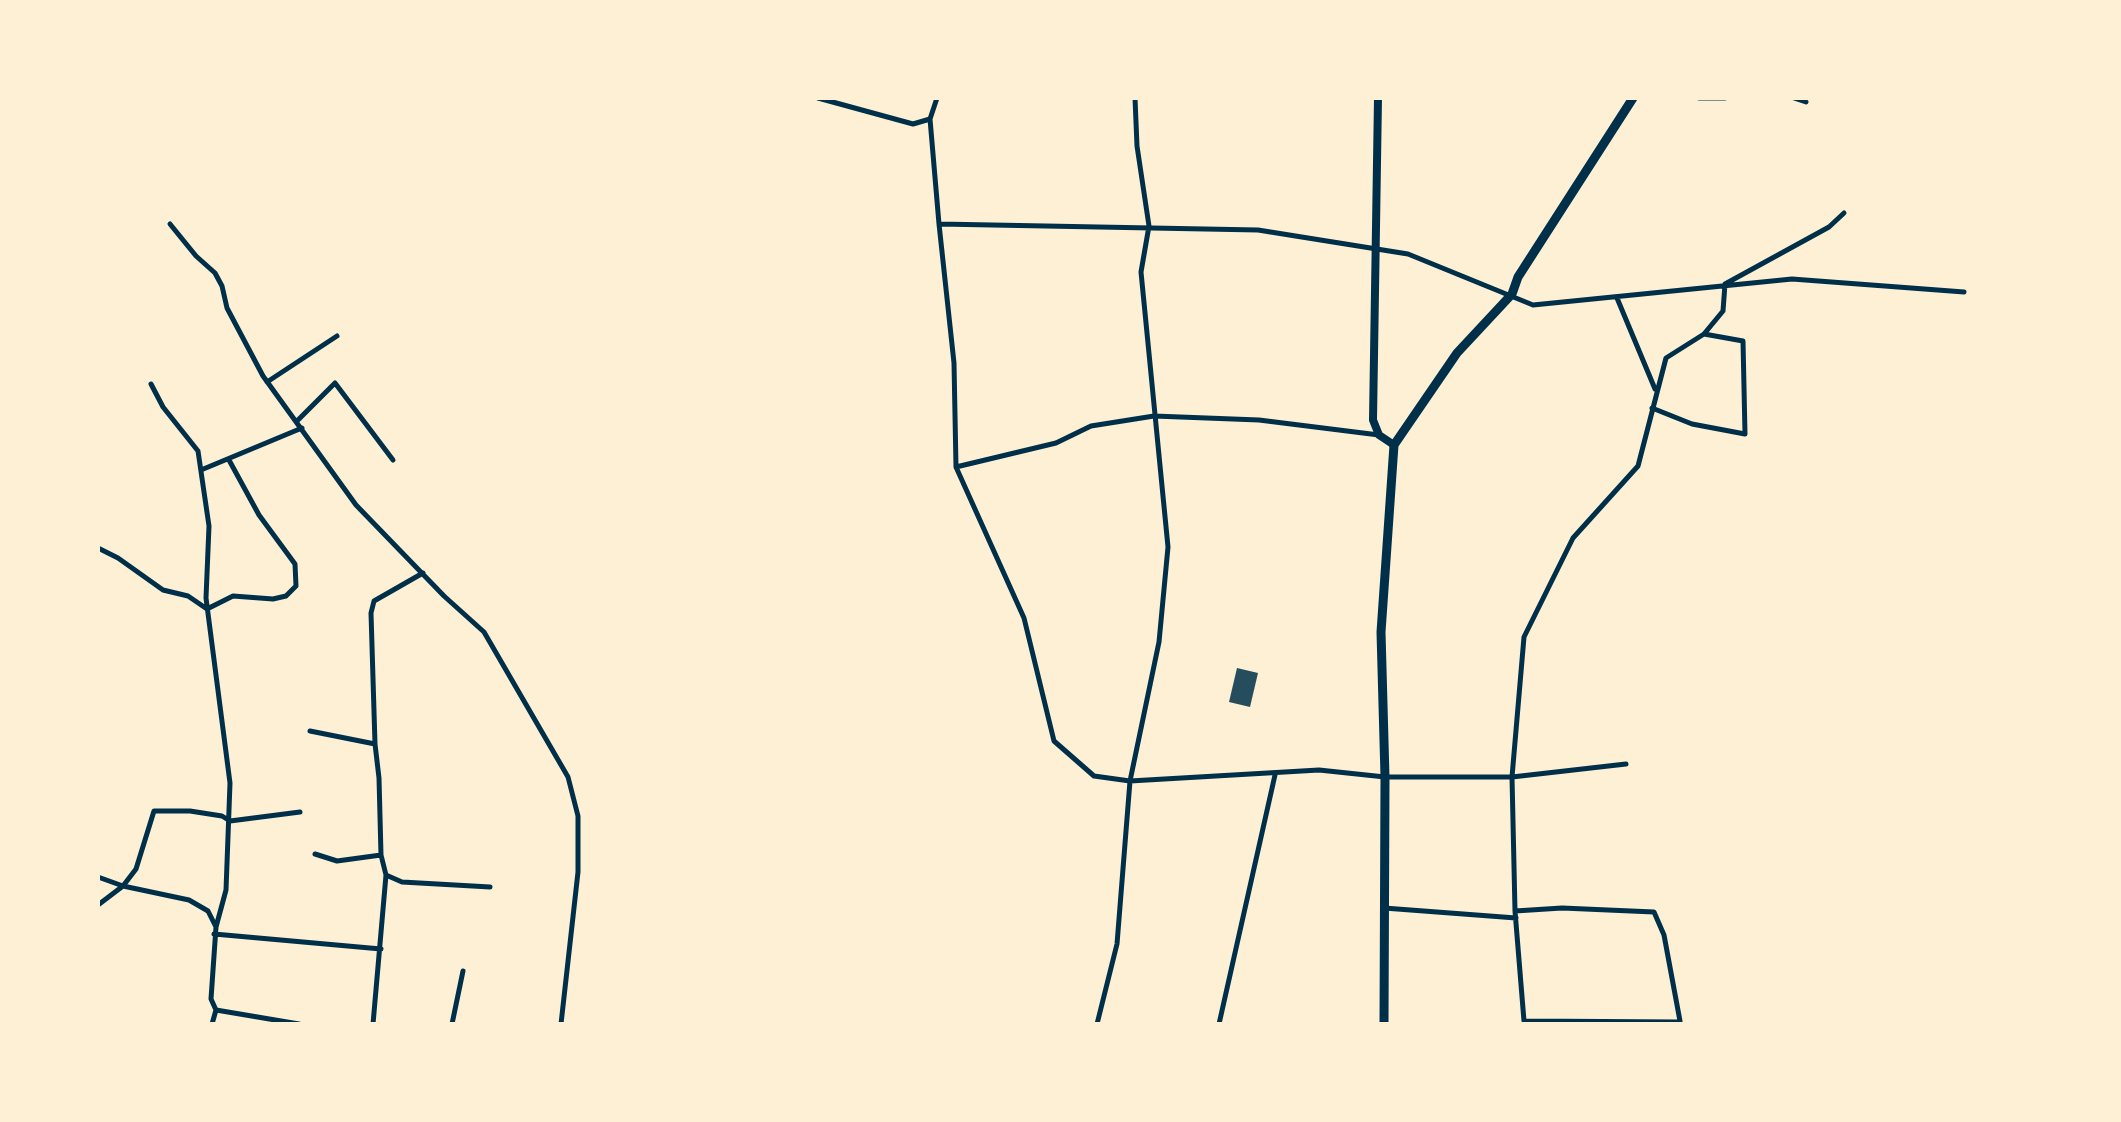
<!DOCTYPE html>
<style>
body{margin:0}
#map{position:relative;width:2121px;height:1122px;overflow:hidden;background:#fdf0d5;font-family:Poppins,sans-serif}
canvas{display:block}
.frame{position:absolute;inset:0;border:100px solid #fdf0d5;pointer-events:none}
</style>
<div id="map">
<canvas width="2121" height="1122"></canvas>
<div class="frame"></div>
</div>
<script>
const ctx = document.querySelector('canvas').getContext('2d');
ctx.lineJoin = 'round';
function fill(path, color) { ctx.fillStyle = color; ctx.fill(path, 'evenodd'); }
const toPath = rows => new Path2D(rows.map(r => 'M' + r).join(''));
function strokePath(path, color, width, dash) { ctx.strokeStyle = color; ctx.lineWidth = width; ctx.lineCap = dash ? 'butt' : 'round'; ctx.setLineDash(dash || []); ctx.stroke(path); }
const building = toPath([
 [1237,668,1258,673,1250,707,1229,702]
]);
const minor = toPath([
 [818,98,913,124,930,119],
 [937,98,930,119,939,224],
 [1699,98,1725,98],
 [1794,98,1806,102],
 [170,224,196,256,215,273,222,286,227,308,263,376,356,505,444,596,484,632,568,777,578,816,578,872,561,1024],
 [1617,298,1655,389],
 [267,382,337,336],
 [151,384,163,407,198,451,209,526,206,598,230,783,226,890,216,927],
 [1652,408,1692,424,1745,434,1743,341,1704,334],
 [297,421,335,383,393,460],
 [956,467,1056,443,1091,426,1154,416,1259,420,1379,435],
 [201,470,302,428],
 [98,548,118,558,163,590,188,596,207,609,233,596,273,599,286,596,296,586,295,564,259,515,229,460],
 [310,731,375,744],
 [1626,764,1512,777,1385,777,1319,770,1130,781,1094,776,1054,741,1024,618,956,467,954,363,939,224,1258,230,1408,254,1533,305,1792,279,1964,292],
 [315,854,337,861,381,855],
 [386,875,402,882,490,887],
 [98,877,123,886,189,900,208,911,216,927,211,999,216,1010,212,1024],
 [98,905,123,886,136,869,154,811,190,811,222,816,230,821,300,812],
 [1384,908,1516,918],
 [1515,911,1562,908,1654,912,1664,935,1680,1021],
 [214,934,381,949],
 [216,1010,299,1024],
 [1680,1022,1524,1021,1515,911,1512,777,1524,637,1573,538,1638,466,1666,358,1704,334,1723,311,1725,284,1829,227,1844,213],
 [373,1024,386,875,381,855,379,778,375,744,371,613,374,601,423,573],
 [452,1024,463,971],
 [1097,1024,1117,944,1130,781,1159,642,1168,547,1141,272,1149,226,1137,146,1135,98],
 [1219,1024,1275,775]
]);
const tertiary = toPath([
 [1378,98,1373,420,1379,435,1394,445]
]);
const primary = toPath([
 [1384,1024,1385,777,1381,632,1394,445,1457,353,1512,294,1518,277,1633,98]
]);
fill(building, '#264d5e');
strokePath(minor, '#003049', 5);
strokePath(tertiary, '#003049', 8);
strokePath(primary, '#003049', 9);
</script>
